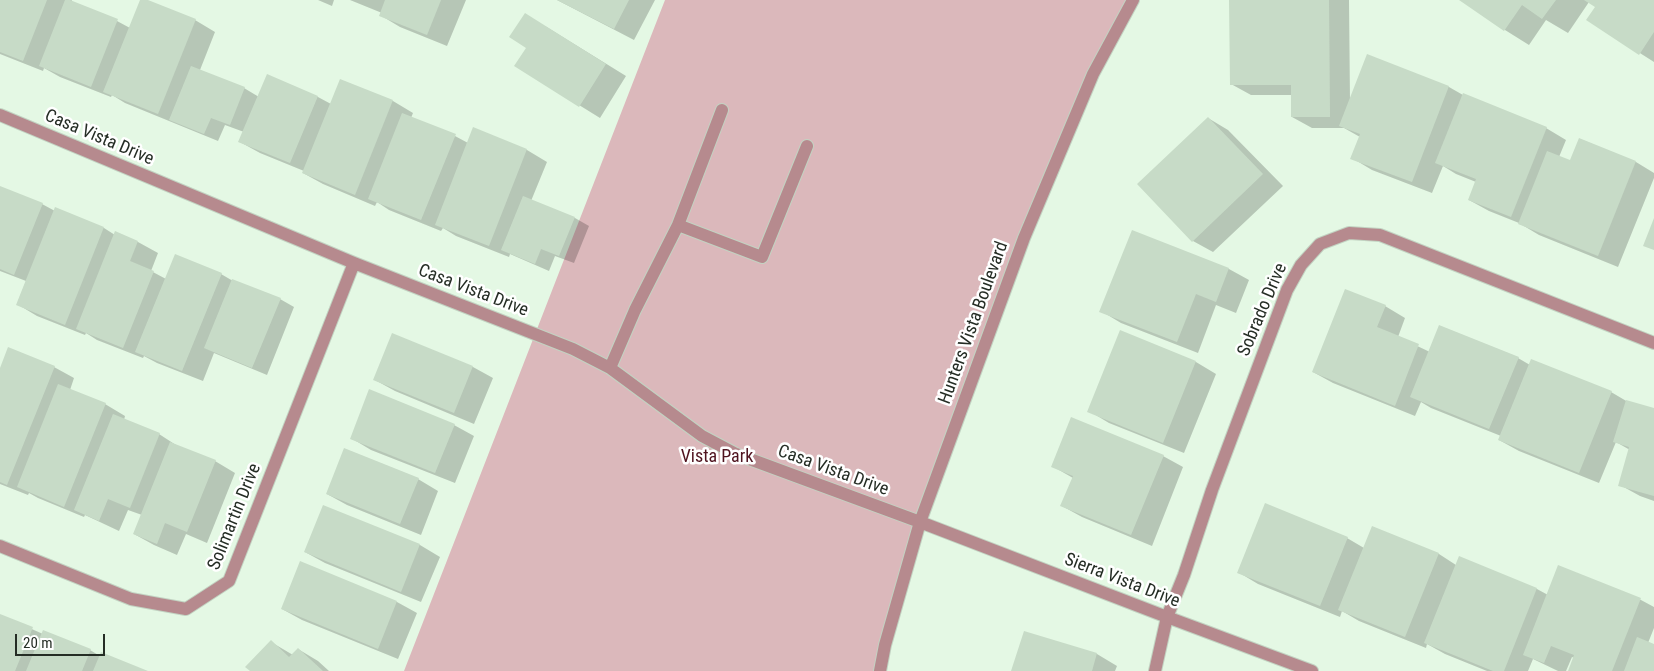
<!DOCTYPE html>
<style>
body{margin:0}
#map{position:relative;width:1654px;height:671px;overflow:hidden;background:#e4f8e4;font-family:"Roboto Condensed",sans-serif}
canvas{display:block}
.scale{position:absolute;left:15px;top:634px;width:90px;height:22px;box-sizing:border-box;border:2px solid #252d25;border-top:0;padding-left:6px;font-size:15px;line-height:18px;white-space:nowrap;color:#252d25;-webkit-text-stroke:4px #fff;paint-order:stroke}
</style>
<div id="map">
<canvas width="1654" height="671"></canvas>
<div class="scale">20 m</div>
</div>
<script>
const ctx = document.querySelector('canvas').getContext('2d');
ctx.lineJoin = 'round';
function fill(path, color) { ctx.fillStyle = color; ctx.fill(path, 'evenodd'); }
const toPath = rows => new Path2D(rows.map(r => 'M' + r).join(''));
function strokePath(path, color, width, dash) { ctx.strokeStyle = color; ctx.lineWidth = width; ctx.lineCap = dash ? 'butt' : 'round'; ctx.setLineDash(dash || []); ctx.stroke(path); }
function label(font, color, halo, rows, align = 'center') {
  ctx.font = font + ' "Roboto Condensed",sans-serif'; ctx.lineWidth = 5; ctx.setLineDash([]); ctx.textBaseline = 'middle'; ctx.strokeStyle = halo; ctx.fillStyle = color; for (const [text, x, y, turn = 0] of rows) {
    ctx.save(); ctx.translate(x, y); ctx.rotate((+turn || 0) * Math.PI / 180); ctx.textAlign = isNaN(turn) ? turn : align; if (halo) ctx.strokeText(text, 0, 0); ctx.fillText(text, 0, 0); ctx.restore();
  }
}
const green = toPath([
 [665,0,1133,0,1093,74,920,522,880,671,404,671]
]);
const shadow = toPath([
 [0,0,72,0,71,2,117,21,130,28,141,0,145,0,195,20,215,32,200,70,244,88,259,97,267,76,318,97,331,104,341,80,393,101,413,113,411,118,455,136,468,143,474,129,527,150,547,162,531,201,575,218,589,226,574,263,555,256,549,271,510,254,509,257,456,236,443,228,441,231,389,210,377,202,375,206,323,184,303,173,304,171,260,153,240,142,244,132,225,125,218,141,125,103,112,95,111,97,60,77,44,68,43,71,0,54],
 [318,0,334,0,332,6],
 [350,0,466,0,447,46,400,27,380,15,382,13],
 [557,0,655,0,634,40],
 [1230,0,1349,0,1350,101,1368,56,1449,87,1463,95,1546,128,1566,140,1559,157,1571,162,1580,139,1636,162,1654,173,1654,178,1618,267,1539,235,1519,223,1489,211,1469,200,1476,182,1456,174,1443,166,1432,193,1372,170,1352,158,1360,137,1344,128,1312,128,1292,117,1292,95,1251,95,1231,84],
 [1461,0,1654,0,1654,62,1588,20,1596,6,1589,2,1568,33,1546,20,1529,45,1505,30],
 [545,26,626,76,600,118,516,66],
 [1208,118,1228,130,1283,186,1213,252,1193,241],
 [0,187,42,204,55,211,56,209,104,228,115,235,138,242,158,253,151,271,166,279,221,274,233,281,280,299,294,307,267,375,214,353,203,381,157,363,144,356,143,358,97,340,86,333,85,335,37,316,17,304,26,281,0,271],
 [1132,232,1229,269,1249,280,1236,313,1216,305,1198,353,1121,323,1101,311],
 [1385,306,1405,318,1398,337,1430,352,1518,358,1530,365,1532,360,1611,392,1628,402,1654,410,1654,501,1640,496,1620,485,1630,450,1616,442,1599,483,1519,451,1499,440,1501,436,1431,408,1421,402,1415,416,1333,383,1313,372],
 [1121,332,1196,362,1216,374,1184,453,1109,423,1089,411],
 [393,335,473,367,493,378,474,424,395,391,375,380],
 [54,367,74,378,70,390,105,404,125,416,124,420,159,434,179,447,215,461,235,473,207,543,186,534,177,555,154,545,134,534,142,515,128,510,119,531,85,515,84,517,38,498,29,493,28,495,0,484,0,372],
 [454,425,474,436,455,483,371,450,351,438],
 [1163,456,1183,467,1152,546,1082,517,1062,506,1073,478,1052,466],
 [418,479,438,491,421,535,347,505,327,494],
 [323,507,420,545,440,557,421,602,325,563,305,552],
 [1372,528,1439,554,1456,565,1459,558,1537,589,1548,595,1559,567,1641,600,1654,607,1654,628,1648,643,1654,645,1654,671,1569,671,1574,658,1572,657,1566,671,1558,671,1533,659,1528,671,1487,671,1445,654,1427,644,1426,648,1359,621,1342,611,1340,617,1258,584,1238,572,1347,538,1364,548],
 [301,563,397,602,417,613,398,659,302,620,282,609],
 [0,615,43,634,90,650,100,656,145,671,0,671],
 [1025,632,1097,654,1117,666,1115,671,1013,671],
 [271,642,293,655,298,649,318,661,329,671,252,671]
]);
const building = toPath([
 [0,0,47,0,23,61,0,52],
 [65,0,70,0,118,19,91,87,39,66],
 [140,0,148,0,196,19,158,114,103,92],
 [385,0,441,0,427,35,379,16],
 [557,0,629,0,614,29],
 [1229,0,1329,0,1330,117,1291,117,1291,85,1230,85],
 [1459,0,1556,0,1542,19,1522,5,1504,31],
 [1584,0,1654,0,1654,32,1639,55,1586,20,1595,7],
 [525,13,606,64,579,107,514,66,526,48,509,37],
 [1367,54,1449,86,1412,182,1350,159,1360,134,1339,126],
 [191,66,245,87,230,125,211,118,204,134,169,120],
 [267,74,318,96,290,163,238,142],
 [340,79,393,100,355,195,302,173],
 [1463,93,1547,127,1511,217,1468,200,1476,179,1435,163],
 [402,113,456,134,421,220,368,199],
 [1208,117,1263,174,1192,242,1137,184],
 [473,127,527,149,489,246,435,225],
 [1579,138,1636,161,1598,256,1518,224,1547,151,1570,160],
 [0,186,43,203,14,275,0,269],
 [523,196,575,217,559,256,541,249,535,264,501,250],
 [55,207,104,227,65,325,16,305],
 [1654,218,1654,250,1643,246],
 [1132,230,1229,268,1216,302,1196,294,1177,342,1099,312],
 [115,231,138,241,130,261,154,271,123,348,76,329],
 [175,254,222,273,182,371,135,352],
 [232,279,281,298,252,368,204,348],
 [1345,289,1386,305,1377,327,1419,344,1395,406,1312,372],
 [1439,325,1519,357,1489,429,1410,397],
 [1120,330,1196,361,1163,443,1087,412],
 [392,333,473,366,454,413,373,380],
 [8,347,55,366,7,485,0,482,0,368],
 [1531,359,1612,391,1579,473,1498,440],
 [58,384,106,403,64,507,17,487],
 [369,389,455,424,435,473,350,439],
 [1626,400,1654,408,1654,496,1618,486,1629,447,1613,442],
 [113,414,160,433,130,508,108,499,99,521,74,510],
 [1071,417,1164,455,1131,535,1060,506,1073,476,1051,467],
 [170,442,216,460,187,532,165,523,157,544,133,534],
 [344,448,419,478,400,524,326,494],
 [1265,503,1348,537,1320,606,1237,573],
 [323,505,420,544,401,592,304,552],
 [1372,526,1439,553,1405,637,1338,610],
 [1459,556,1537,588,1504,671,1493,671,1424,643],
 [300,561,397,601,378,649,281,609],
 [1558,565,1641,598,1612,671,1568,671,1574,655,1551,646,1544,663,1523,655],
 [0,614,33,627,15,671,0,671],
 [43,630,91,649,82,671,26,671],
 [1024,631,1097,653,1092,671,1011,671],
 [1637,637,1654,644,1654,671,1624,671],
 [271,640,289,657,298,648,323,671,250,671,245,667],
 [101,652,148,671,93,671]
]);
const minor = toPath([
 [0,115,354,263,573,349,610,368,702,436,736,454,920,522,1167,617,1312,671],
 [678,225,762,257,807,146],
 [610,368,635,310,678,225,722,110],
 [0,546,131,599,186,609,229,581,354,263],
 [880,671,885,645,920,522,1024,238,1093,74,1133,0],
 [1155,671,1167,617,1184,575,1212,490,1287,290,1301,265,1320,244,1349,233,1380,235,1654,343]
]);
const streetNames = [
 ["Casa Vista Drive",99,138,23],
 ["Casa Vista Drive",473,291,21],
 ["Sobrado Drive",1263,310,-67],
 ["Hunters Vista Boulevard",974,323,-70],
 ["Casa Vista Drive",833,471,20],
 ["Solimartin Drive",235,517,-68],
 ["Sierra Vista Drive",1122,581,21]
];
const parkNames = [
 ["Vista Park",717,457]
];
fill(green, '#dbb8bb');
fill(shadow, '#0003');
fill(building, '#c7dbc7');
strokePath(minor, '#c2d3c2', 14);
strokePath(minor, '#b68a8e', 12);
label('18px', '#252d25', '#fff', streetNames);
label('18px', '#4f131f', '#fff', parkNames);
</script>
